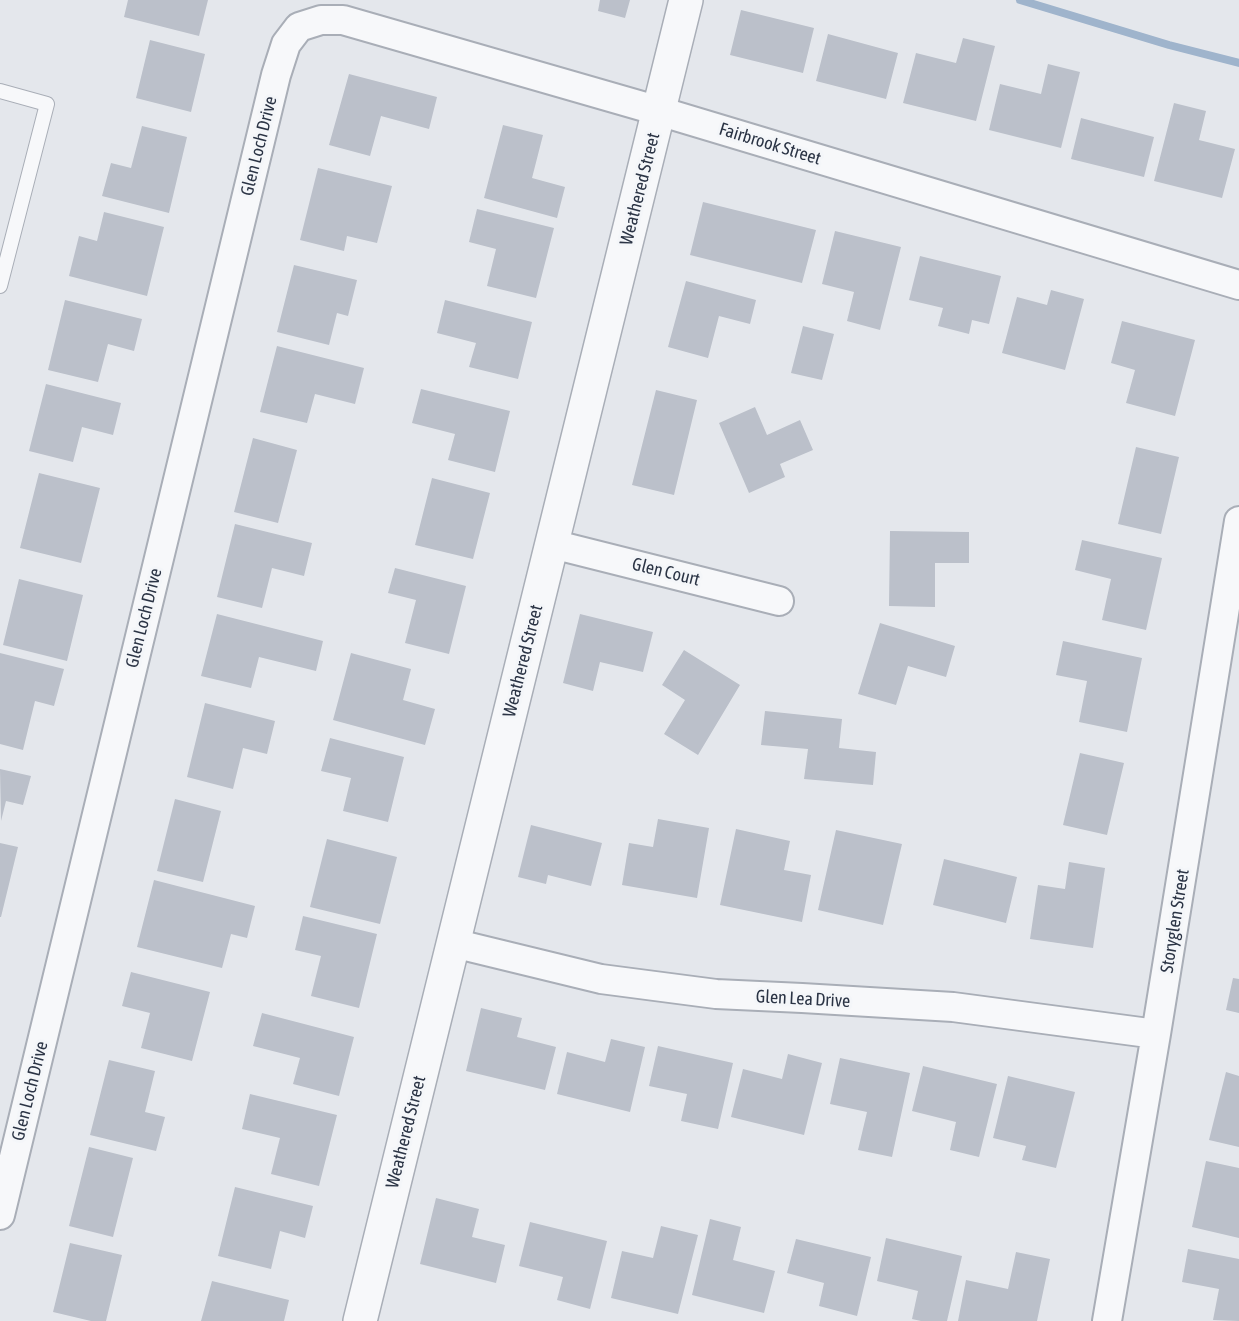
<!DOCTYPE html>
<style>
body{margin:0}
canvas{display:block;background:#e4e7ec}
</style>
<canvas width="1239" height="1321"></canvas>
<script>
const ctx = document.querySelector('canvas').getContext('2d');
ctx.lineJoin = 'round';
const toPath = rows => new Path2D(rows.map(r => 'M' + r).join(''));
function strokePath(path, color, width, dash) { ctx.strokeStyle = color; ctx.lineWidth = width; ctx.lineCap = dash ? 'butt' : 'round'; ctx.setLineDash(dash || []); ctx.stroke(path); }
function fill(path, color) { ctx.fillStyle = color; ctx.fill(path, 'evenodd'); }
function label(font, color, halo, rows, align = 'center') {
  ctx.font = font + ' "Asap Condensed",sans-serif'; ctx.lineWidth = 6; ctx.setLineDash([]); ctx.textBaseline = 'middle'; ctx.strokeStyle = halo; ctx.fillStyle = color; for (const [text, x, y, turn = 0] of rows) {
    ctx.save(); ctx.translate(x, y); ctx.rotate((+turn || 0) * Math.PI / 180); ctx.textAlign = isNaN(turn) ? turn : align; if (halo) ctx.strokeText(text, 0, 0); ctx.fillText(text, 0, 0); ctx.restore();
  }
}
const stream = toPath([
 [1020,0,1169,45,1239,63]
]);
const building = toPath([
 [128,0,208,0,199,36,124,17],
 [600,0,630,0,625,18,598,11],
 [741,10,814,28,803,73,730,55],
 [828,34,898,53,886,99,816,81],
 [963,38,995,46,976,121,903,103,916,53,956,63],
 [150,40,205,54,191,112,136,98],
 [1048,64,1080,72,1061,148,989,130,1000,84,1041,94],
 [349,74,437,97,429,129,381,116,370,156,329,145],
 [1174,103,1206,111,1199,140,1235,149,1222,198,1154,181],
 [1081,118,1154,137,1144,177,1071,159],
 [503,125,543,135,532,178,565,187,557,218,484,198],
 [142,126,187,137,169,213,102,196,111,163,131,168],
 [318,168,392,186,377,243,347,236,344,251,300,240],
 [703,202,816,230,802,283,690,255],
 [477,209,554,228,536,298,487,286,496,249,469,242],
 [104,212,164,227,147,296,69,276,79,236,97,241],
 [835,231,901,247,880,330,847,321,854,292,822,284],
 [920,256,1001,276,989,324,972,320,969,334,938,326,943,308,909,300],
 [294,265,357,280,348,316,337,313,329,345,277,332],
 [686,281,756,300,750,324,719,316,708,358,668,347],
 [1051,290,1084,299,1065,370,1002,353,1017,297,1047,305],
 [65,300,142,319,134,351,108,344,98,382,48,370],
 [445,300,532,322,518,379,469,367,476,343,437,333],
 [1122,321,1195,340,1175,416,1126,403,1135,370,1111,363],
 [803,326,834,334,822,380,791,373],
 [277,346,364,368,355,404,315,394,307,423,260,412],
 [46,384,121,403,113,435,82,427,73,462,29,451],
 [421,389,510,411,495,472,448,460,455,434,412,423],
 [656,390,697,400,674,495,632,485],
 [755,407,767,435,800,420,813,450,780,464,785,477,749,493,719,423],
 [253,438,297,450,278,523,234,512],
 [1136,447,1179,457,1161,534,1118,524],
 [39,473,100,488,81,563,20,548],
 [432,478,490,493,473,559,415,545],
 [235,524,312,543,304,576,272,568,262,608,217,597],
 [890,531,969,532,969,563,935,563,935,607,889,606],
 [1082,540,1162,558,1146,630,1102,620,1111,579,1075,570],
 [395,568,466,586,449,654,405,643,416,600,388,593],
 [19,579,83,595,67,661,3,645],
 [217,614,323,641,316,671,259,657,251,688,201,676],
 [580,614,653,632,643,672,600,662,593,691,563,683],
 [880,623,955,646,946,677,908,666,896,705,858,694],
 [1063,641,1142,658,1127,732,1079,722,1087,681,1056,675],
 [684,650,740,685,698,755,664,734,685,700,662,685],
 [0,653,64,669,54,706,35,701,23,750,0,744],
 [351,653,411,669,403,700,435,709,425,745,333,720],
 [205,703,275,721,267,754,243,748,233,789,187,777],
 [765,711,842,719,839,748,876,752,873,785,804,779,808,749,761,745],
 [330,738,404,757,388,822,343,811,351,778,321,771],
 [1080,753,1124,763,1107,835,1063,825],
 [0,769,31,776,23,805,6,801,1,821],
 [175,799,221,811,203,882,157,871],
 [658,819,709,828,697,898,622,885,629,843,653,847],
 [531,825,602,843,591,886,548,875,546,884,518,877],
 [736,829,790,841,784,870,811,875,802,922,720,905],
 [836,830,902,844,883,925,818,910],
 [327,839,397,857,380,924,310,907],
 [0,843,18,847,1,917,0,917],
 [944,859,1017,877,1006,923,933,905],
 [1069,862,1105,868,1093,948,1030,939,1038,885,1065,889],
 [154,880,255,906,247,938,231,934,222,968,137,947],
 [303,916,377,934,359,1008,311,996,321,956,295,950],
 [131,972,210,992,192,1061,141,1048,150,1013,122,1006],
 [1233,978,1239,979,1239,1013,1226,1010],
 [481,1008,522,1018,517,1037,556,1047,545,1090,466,1071],
 [262,1013,354,1037,339,1096,293,1084,300,1058,253,1046],
 [611,1039,645,1047,630,1112,557,1094,567,1052,605,1062],
 [658,1046,733,1063,718,1129,681,1121,687,1094,649,1086],
 [788,1054,822,1063,804,1135,731,1117,743,1069,782,1079],
 [840,1058,910,1073,892,1157,858,1150,867,1112,830,1104],
 [109,1060,155,1071,145,1112,165,1117,156,1151,90,1135],
 [923,1066,997,1084,979,1157,950,1150,956,1122,912,1111],
 [1226,1072,1239,1076,1239,1147,1209,1140],
 [1008,1076,1075,1092,1056,1168,1022,1160,1026,1146,993,1138],
 [250,1094,337,1115,319,1186,271,1174,280,1138,242,1129],
 [89,1147,133,1158,113,1237,69,1226],
 [1206,1161,1239,1168,1239,1238,1192,1227],
 [235,1187,313,1206,305,1238,280,1231,271,1269,218,1256],
 [436,1198,479,1209,472,1237,505,1245,496,1283,420,1264],
 [710,1219,741,1227,733,1260,775,1271,764,1313,692,1295],
 [530,1222,607,1241,590,1309,557,1300,563,1277,519,1266],
 [661,1226,698,1235,678,1314,611,1298,622,1251,653,1258],
 [886,1238,962,1256,947,1321,921,1321,912,1319,918,1291,877,1281],
 [796,1239,871,1257,857,1316,819,1306,824,1283,787,1273],
 [70,1243,122,1255,106,1321,91,1321,53,1312],
 [1188,1249,1239,1259,1239,1321,1213,1320,1219,1289,1182,1282],
 [1016,1252,1050,1259,1037,1321,958,1321,966,1280,1008,1289],
 [212,1281,289,1300,284,1321,201,1321]
]);
const service = toPath([
 [0,91,47,104,0,286]
]);
const minor = toPath([
 [552,544,779,601],
 [453,943,601,979,716,994,802,998,953,1007,1156,1034],
 [0,1215,276,75,286,44,299,27,321,20,343,20,659,111,1239,285],
 [1107,1321,1156,1034,1239,521]
]);
const tertiary = toPath([
 [360,1321,686,0]
]);
const streetNames = [
 ["Fairbrook Street",770,144,17],
 ["Glen Loch Drive",259,146,-76],
 ["Weathered Street",640,189,-76],
 ["Glen Court",666,572,14],
 ["Glen Loch Drive",144,618,-76],
 ["Weathered Street",523,661,-76],
 ["Storyglen Street",1175,921,-81],
 ["Glen Lea Drive",803,999,3],
 ["Glen Loch Drive",30,1091,-76],
 ["Weathered Street",406,1132,-76]
];
strokePath(stream, '#9fb4cc', 8);
fill(building, '#bbc0ca');
strokePath(service, '#a9aeb7', 16);
strokePath(minor, '#a9aeb7', 32);
strokePath(tertiary, '#a9aeb7', 36);
strokePath(service, '#f7f8fa', 14);
strokePath(minor, '#f7f8fa', 28);
strokePath(tertiary, '#f7f8fa', 33);
label('18px', '#2b3445', '#f4f6f9', streetNames);
</script>
